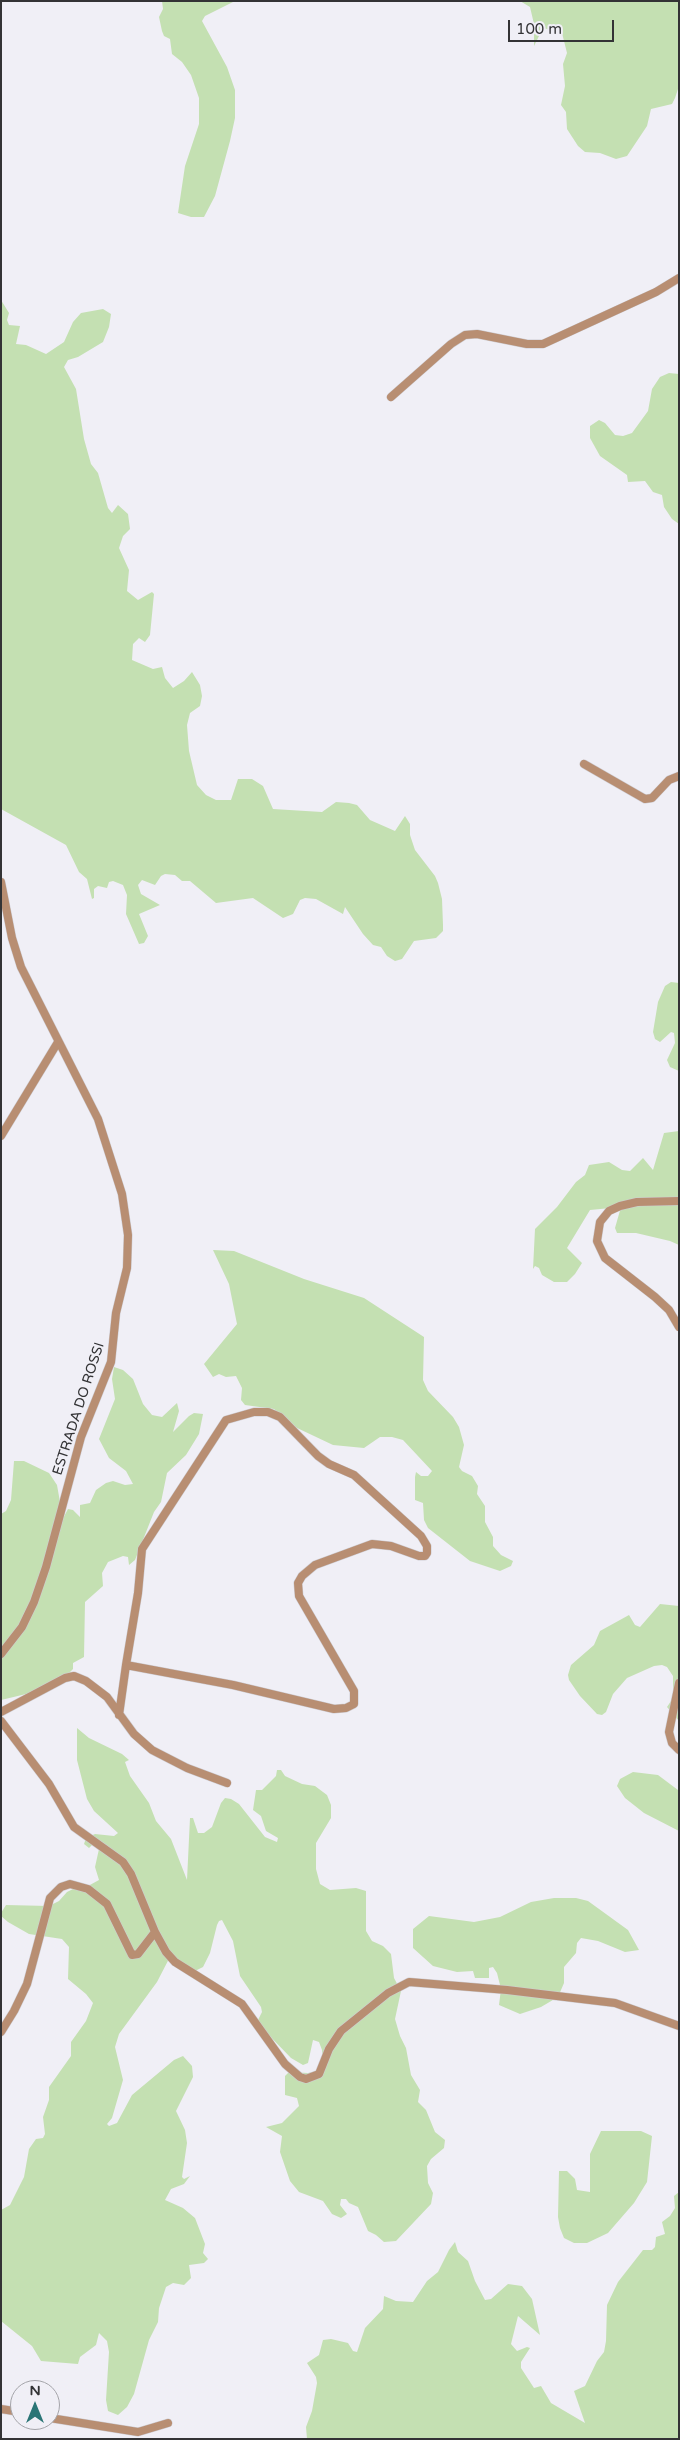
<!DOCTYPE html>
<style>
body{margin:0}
#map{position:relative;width:680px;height:2440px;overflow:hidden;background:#f0eff6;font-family:"Varela Round",sans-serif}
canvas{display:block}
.frame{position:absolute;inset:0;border:2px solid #333335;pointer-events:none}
.north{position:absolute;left:10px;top:2380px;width:50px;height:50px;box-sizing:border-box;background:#f0eff6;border:1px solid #a4a4a9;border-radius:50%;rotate:0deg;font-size:14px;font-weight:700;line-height:20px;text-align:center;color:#333335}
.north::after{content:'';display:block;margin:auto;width:18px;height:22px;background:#2a7576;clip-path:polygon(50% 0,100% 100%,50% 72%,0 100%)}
.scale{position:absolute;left:508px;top:20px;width:106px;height:22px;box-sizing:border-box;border:2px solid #333335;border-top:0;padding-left:6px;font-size:15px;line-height:18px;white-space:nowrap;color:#333335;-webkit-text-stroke:4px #f0eff6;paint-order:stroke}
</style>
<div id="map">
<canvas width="680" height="2440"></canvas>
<div class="frame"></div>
<div class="north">N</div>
<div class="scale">100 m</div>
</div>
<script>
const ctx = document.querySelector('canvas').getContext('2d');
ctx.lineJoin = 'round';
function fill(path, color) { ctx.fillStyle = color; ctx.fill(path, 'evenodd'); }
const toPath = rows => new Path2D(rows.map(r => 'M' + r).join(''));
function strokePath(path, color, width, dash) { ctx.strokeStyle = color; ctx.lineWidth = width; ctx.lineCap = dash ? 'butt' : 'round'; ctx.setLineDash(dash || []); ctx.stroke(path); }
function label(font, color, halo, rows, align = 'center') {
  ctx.font = font + ' "Varela Round",sans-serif'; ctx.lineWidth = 5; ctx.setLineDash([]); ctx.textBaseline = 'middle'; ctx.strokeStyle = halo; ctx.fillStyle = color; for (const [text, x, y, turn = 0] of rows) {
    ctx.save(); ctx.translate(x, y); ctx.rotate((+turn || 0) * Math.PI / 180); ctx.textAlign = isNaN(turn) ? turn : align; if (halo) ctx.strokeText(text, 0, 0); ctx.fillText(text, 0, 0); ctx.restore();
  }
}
const green = toPath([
 [162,1,235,1,205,16,202,21,227,67,235,90,235,118,230,141,215,196,204,217,191,217,178,213,185,166,199,124,199,98,191,75,182,62,172,54,170,39,164,36,162,31,159,17,163,9],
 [520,1,679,1,679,86,675,98,672,104,651,109,647,126,627,156,616,159,600,153,585,152,578,146,567,129,566,112,561,105,565,86,563,64,567,53,562,33,543,28,534,46,534,24,530,7],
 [1,300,9,313,7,320,9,325,20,326,16,344,26,345,46,354,64,342,73,322,81,313,103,309,111,314,109,327,103,342,78,357,68,360,64,367,76,389,84,439,91,464,98,473,108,508,112,513,118,505,128,514,130,529,123,536,119,548,129,570,127,591,138,600,152,592,154,594,150,635,145,642,139,638,133,644,132,660,153,669,162,667,165,678,173,688,184,681,192,672,200,685,202,696,200,706,190,713,187,725,189,751,197,785,206,795,216,800,231,800,238,779,252,779,263,786,273,809,322,812,336,802,349,803,357,805,370,820,395,831,405,816,410,824,410,835,415,850,435,876,438,883,442,899,443,925,443,931,436,938,414,941,402,959,395,961,387,956,381,947,373,945,363,934,345,907,343,914,316,899,305,898,300,900,293,914,283,918,253,898,216,903,190,881,182,881,175,875,165,874,161,876,155,885,142,880,138,885,141,894,160,905,139,914,148,936,144,943,139,944,126,914,127,895,123,885,113,881,109,882,107,888,98,886,94,889,94,898,92,899,87,879,79,872,66,845,1,809],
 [669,373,679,374,679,524,672,519,664,507,662,495,653,492,645,481,628,482,627,475,600,456,590,438,590,426,599,420,605,423,615,435,623,436,632,433,648,411,652,389,660,377],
 [671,982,679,983,679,1071,670,1067,667,1060,675,1043,674,1033,671,1032,660,1042,655,1039,653,1032,658,1002,665,986],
 [679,1131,679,1245,670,1241,636,1233,617,1233,615,1228,621,1207,590,1210,567,1248,582,1263,575,1274,567,1282,554,1282,542,1275,539,1268,535,1266,533,1269,535,1229,557,1207,576,1182,585,1175,589,1165,609,1162,622,1170,630,1171,643,1158,653,1170,664,1133],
 [213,1250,234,1251,304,1279,364,1298,424,1337,423,1380,428,1391,453,1417,459,1427,464,1445,459,1467,462,1471,472,1476,478,1486,477,1494,485,1506,485,1522,493,1537,493,1546,501,1555,513,1561,511,1566,500,1571,470,1561,428,1528,424,1520,423,1503,415,1500,415,1477,416,1472,421,1476,428,1476,432,1471,403,1440,392,1437,380,1437,364,1448,333,1445,295,1427,274,1409,245,1405,241,1400,242,1388,236,1376,226,1377,219,1374,213,1377,204,1364,237,1324,229,1284],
 [114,1367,123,1370,133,1379,143,1404,152,1415,162,1417,177,1403,179,1411,173,1432,189,1416,194,1413,203,1414,199,1434,186,1455,167,1473,161,1502,154,1512,135,1560,129,1565,128,1557,123,1556,108,1562,102,1573,103,1586,85,1602,84,1657,73,1663,73,1669,63,1679,43,1690,1,1700,1,1514,6,1511,11,1500,14,1461,24,1461,49,1473,57,1485,60,1502,60,1524,68,1509,73,1510,80,1517,80,1505,90,1503,96,1490,106,1483,113,1481,125,1485,133,1484,126,1471,109,1458,99,1439,115,1399,112,1379],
 [660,1604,679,1606,679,1721,667,1707,673,1698,673,1676,667,1667,662,1665,654,1666,627,1678,613,1694,606,1712,602,1715,597,1714,580,1696,569,1680,568,1675,571,1665,594,1645,600,1631,629,1615,635,1625,640,1627],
 [77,1728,89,1738,122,1754,129,1760,125,1762,130,1776,149,1803,156,1821,171,1839,187,1880,190,1818,193,1818,198,1833,204,1833,212,1827,221,1803,225,1798,231,1799,239,1804,265,1837,277,1842,278,1838,266,1831,261,1816,253,1810,256,1790,262,1790,276,1776,277,1770,281,1770,285,1776,302,1784,315,1786,327,1795,331,1805,331,1818,316,1843,316,1869,320,1884,330,1890,356,1888,366,1891,366,1931,372,1941,383,1946,391,1954,394,1978,401,1991,395,2019,400,2036,406,2048,411,2075,420,2090,418,2102,426,2110,435,2132,445,2140,444,2148,431,2159,427,2166,428,2183,433,2193,431,2204,396,2241,384,2242,376,2235,368,2231,358,2207,349,2203,346,2199,341,2199,340,2205,347,2214,341,2218,332,2214,323,2201,299,2192,290,2181,280,2152,282,2136,266,2127,282,2123,299,2106,297,2098,285,2095,285,2076,289,2072,308,2073,317,2071,323,2062,322,2050,319,2042,313,2040,308,2063,303,2065,291,2058,261,2027,258,2020,262,2012,261,2007,240,1976,233,1941,222,1920,219,1921,217,1925,210,1953,203,1967,195,1971,180,1963,172,1953,157,1982,119,2034,115,2047,123,2080,112,2118,107,2124,109,2126,117,2123,132,2095,174,2060,183,2056,192,2066,193,2077,176,2111,185,2130,187,2143,182,2177,184,2179,190,2176,184,2184,171,2189,165,2200,183,2208,195,2218,205,2244,203,2253,208,2259,204,2263,189,2265,191,2278,184,2285,173,2283,166,2287,159,2308,158,2322,149,2340,134,2394,127,2407,118,2415,108,2411,106,2400,109,2352,107,2341,99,2333,96,2345,80,2357,78,2364,41,2361,32,2346,1,2321,1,2210,10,2205,24,2177,29,2149,36,2139,43,2138,45,2134,43,2117,49,2100,49,2087,71,2056,71,2042,86,2021,93,2003,86,1994,68,1979,69,1947,62,1939,29,1934,8,1922,1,1916,1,1913,6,1905,49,1906,59,1901,67,1892,77,1887,88,1886,99,1880,95,1867,99,1849,94,1843,89,1848,84,1844,86,1838,95,1834,114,1836,118,1833,94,1811,87,1799,77,1760],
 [633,1772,658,1775,678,1790,679,1831,644,1813,625,1798,617,1786,620,1779],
 [554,1898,576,1898,588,1901,628,1930,639,1950,625,1952,598,1941,581,1938,577,1943,576,1953,564,1967,564,1983,558,1997,541,2007,520,2014,499,2005,501,1989,497,1973,493,1967,489,1968,489,1978,475,1978,473,1971,457,1972,433,1966,413,1948,413,1929,429,1916,474,1922,500,1917,531,1902],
 [601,2131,641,2131,652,2136,647,2182,634,2203,608,2233,587,2243,574,2243,564,2238,560,2228,558,2217,559,2171,567,2171,575,2179,577,2190,590,2192,590,2154],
 [679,2192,679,2439,307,2439,306,2427,312,2411,317,2383,316,2377,307,2363,319,2355,323,2340,331,2339,348,2343,353,2351,357,2352,365,2328,383,2309,384,2296,396,2301,413,2302,427,2281,438,2272,449,2250,455,2242,458,2252,468,2261,475,2281,485,2300,491,2299,508,2284,522,2286,532,2299,540,2335,518,2316,511,2344,517,2351,527,2347,530,2348,521,2362,521,2368,534,2388,541,2386,551,2403,585,2423,574,2391,585,2386,597,2361,604,2352,606,2341,607,2305,618,2282,643,2250,652,2250,655,2247,656,2237,665,2234,662,2222,670,2216,675,2208,674,2196]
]);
const minor = toPath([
 [391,397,451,344,465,335,477,334,527,344,543,344,656,292,679,278],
 [584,764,645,799,652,798,669,780,679,776],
 [1,882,12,938,21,967,98,1119,122,1194,128,1235,127,1268,116,1313,111,1362,81,1437,46,1567,34,1602,22,1627,1,1654],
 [1,1136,58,1042],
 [679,1201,637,1202,620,1206,609,1211,600,1222,597,1241,605,1258,655,1297,669,1310,679,1327],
 [679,1683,669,1732,672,1743,679,1750],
 [1,1712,65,1678,74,1676,86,1681,107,1697,134,1734,152,1750,187,1768,227,1783],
 [119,1715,126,1665,138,1593,142,1549,226,1420,254,1412,268,1412,280,1417,318,1456,329,1464,354,1475,421,1536,427,1546,427,1553,425,1556,419,1556,391,1546,372,1544,315,1565,302,1576,298,1583,299,1596,354,1691,354,1704,346,1708,334,1709,233,1685,126,1665],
 [1,1721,49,1784,74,1827,123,1862,131,1874,155,1932],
 [1,2032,14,2011,27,1984,50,1898,61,1887,70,1884,88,1889,107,1904,132,1955,138,1954,155,1932,166,1952,175,1962,242,2004,285,2064,300,2077,306,2079,319,2074,329,2049,341,2031,388,1993,409,1982,507,1990,615,2003,679,2026],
 [1,2409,20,2412],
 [50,2418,138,2432,168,2423]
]);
const streetNames = [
 ["ESTRADA DO ROSSI",79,1409,-72]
];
fill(green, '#c4e0b2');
strokePath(minor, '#cecdd3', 9);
strokePath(minor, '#b88e72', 8);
label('14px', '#333335', '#f0eff6', streetNames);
</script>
